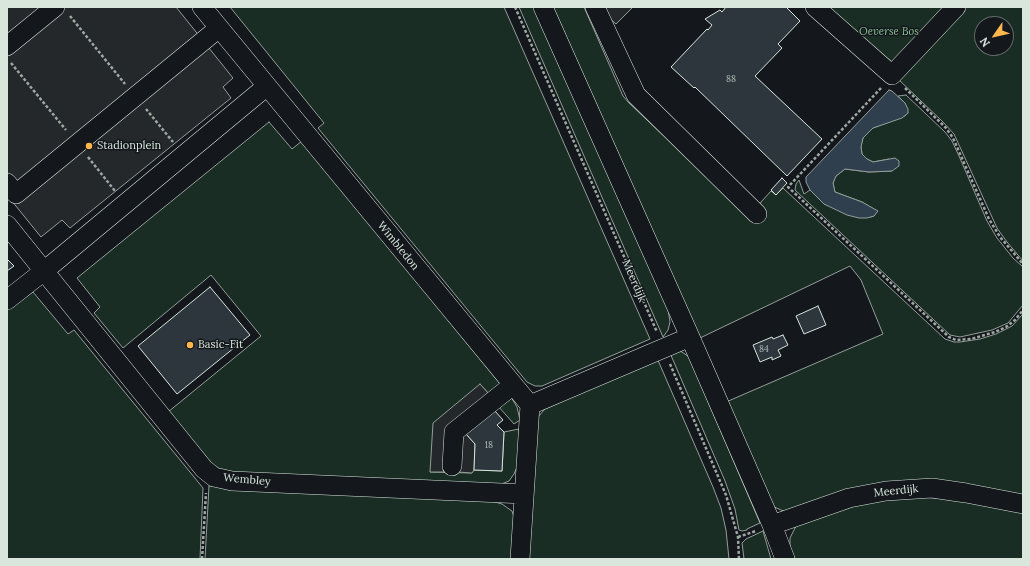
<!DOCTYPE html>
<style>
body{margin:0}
#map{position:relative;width:1030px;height:566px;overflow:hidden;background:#14181c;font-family:Lora,serif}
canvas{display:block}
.frame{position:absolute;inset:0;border:8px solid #d8e6dc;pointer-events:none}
.north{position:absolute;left:974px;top:16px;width:40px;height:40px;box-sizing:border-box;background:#14181c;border:1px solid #626a69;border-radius:50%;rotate:236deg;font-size:11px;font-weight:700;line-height:16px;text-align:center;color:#d8e6dc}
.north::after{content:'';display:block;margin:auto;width:14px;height:18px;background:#ffb74d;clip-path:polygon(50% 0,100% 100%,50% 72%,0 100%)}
</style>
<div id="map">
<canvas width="1030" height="566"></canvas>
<div class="frame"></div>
<div class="north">N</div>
</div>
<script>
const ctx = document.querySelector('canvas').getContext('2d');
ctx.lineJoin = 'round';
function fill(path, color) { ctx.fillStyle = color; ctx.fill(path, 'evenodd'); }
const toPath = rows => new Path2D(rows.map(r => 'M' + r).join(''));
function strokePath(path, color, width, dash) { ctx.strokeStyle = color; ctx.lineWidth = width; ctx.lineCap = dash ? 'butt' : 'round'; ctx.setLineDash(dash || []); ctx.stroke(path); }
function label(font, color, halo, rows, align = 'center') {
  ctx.font = font + ' Lora,serif'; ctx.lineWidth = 3; ctx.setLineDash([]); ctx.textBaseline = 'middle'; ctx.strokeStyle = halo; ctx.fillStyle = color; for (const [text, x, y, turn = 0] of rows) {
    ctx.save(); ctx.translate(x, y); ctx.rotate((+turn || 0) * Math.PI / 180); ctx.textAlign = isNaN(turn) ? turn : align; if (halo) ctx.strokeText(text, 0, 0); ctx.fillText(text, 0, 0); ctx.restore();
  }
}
const green = toPath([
 [230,7,504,7,650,339,542,386,535,386,527,382,318,128,324,123,230,7],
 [519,7,536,7,668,309,670,322,668,330,663,337,519,7],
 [553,7,584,7,623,96,629,103,757,224,766,214,760,204,761,202,771,191,776,195,783,188,945,339,954,342,960,342,980,339,996,334,1012,326,1023,314,1023,500,969,488,788,513,772,506,726,402,883,334,861,280,850,266,700,338,553,7],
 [827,7,948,7,893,63,827,7],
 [964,7,1023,7,1023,261,1007,242,997,228,954,134,943,122,897,78,964,7],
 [982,24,1006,24,1006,48,982,48,982,24],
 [906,95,945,132,952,141,959,156,987,221,997,238,1013,258,1023,267,1023,305,1008,323,992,330,960,337,950,335,795,190,796,184,799,180,804,194,810,190,824,204,871,217,874,216,877,211,862,202,835,192,833,183,836,176,845,169,869,172,892,171,889,159,873,162,867,159,862,154,861,146,863,138,873,128,905,116,908,113,905,103,898,96,906,95],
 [269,122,292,149,302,141,501,385,489,394,480,384,430,472,472,473,474,470,502,471,504,432,519,429,518,465,514,474,509,481,499,485,234,473,220,469,213,465,168,412,261,336,211,275,123,348,94,313,100,307,77,278,269,122],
 [33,292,68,334,74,330,203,488,200,559,7,559,7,309,33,292],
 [678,351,682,352,689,357,760,523,747,529,747,530,742,531,739,530,735,509,725,481,670,353,678,351],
 [657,358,713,487,721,508,726,530,729,559,528,559,537,418,545,409,657,358],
 [511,397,517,407,520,420,514,424,498,406,511,397],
 [209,486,491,501,502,504,512,511,514,517,513,559,205,559,209,486],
 [924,497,968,501,1023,513,1023,559,795,559,790,547,790,538,795,528,798,525,863,503,888,498,924,497],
 [763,531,771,559,744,559,742,543,746,539,763,531]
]);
const parking = toPath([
 [7,7,176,7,233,78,223,87,231,98,70,228,62,220,41,237,7,195,7,7],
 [602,7,633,7,616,24,607,16,602,7],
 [480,384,489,394,447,427,444,472,430,472,433,423,480,384],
 [466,434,475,444,474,470,472,473,458,472,458,442,466,434]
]);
const water = toPath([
 [889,90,892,91,905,103,908,109,908,113,902,118,873,128,863,138,861,147,862,154,867,159,873,162,895,158,899,161,899,166,892,171,869,172,845,169,836,176,833,183,835,192,862,202,878,211,874,216,867,218,859,218,847,215,824,204,810,190,806,182,806,177,889,90]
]);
const building = toPath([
 [726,7,786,7,800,21,778,44,782,48,755,76,822,139,787,176,695,87,694,88,671,67,707,29,708,30,712,25,705,19,720,10,722,12,726,7],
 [782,178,787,183,776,195,771,190,782,178],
 [7,259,14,266,7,271,7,259],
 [210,287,250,335,177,394,138,346,210,287],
 [818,306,826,325,804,334,796,316,818,306],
 [783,335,788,345,778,350,781,356,772,360,772,357,760,362,753,345,772,337,773,339,783,335],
 [494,410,503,420,497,425,504,432,502,471,474,470,475,444,466,434,494,410]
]);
const path = toPath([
 [515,7,657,332],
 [70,16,125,84],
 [11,63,66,130],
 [881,88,788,187,949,337,956,340,971,339,995,332,1006,327,1015,320,1023,310],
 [905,88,946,128,953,138,989,219,1000,237,1023,264],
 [146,109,173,142],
 [88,157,115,191],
 [670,364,726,495,738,537,739,559],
 [738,537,756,531],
 [202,559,206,493]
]);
const minor = toPath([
 [543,7,690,337,772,525,785,559],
 [595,7,636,95,757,214],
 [815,7,892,75,956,7],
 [7,46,55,7],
 [267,86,530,405,690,337],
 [7,183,16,194,219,28],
 [7,225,44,271,267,86,202,7],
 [7,300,44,271,204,469,214,477,232,481,524,494],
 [452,466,454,432,513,385],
 [772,525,849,498,886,491,932,488,966,493,1023,504],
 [520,559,530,405]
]);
const markers = [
 [89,146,4,"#ffb74d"],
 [190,345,4,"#ffb74d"]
];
const numberNames = [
 ["88",731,79],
 ["84",764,349],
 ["18",489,445]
];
const parkNames = [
 ["Oeverse Bos",889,32]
];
const poiNames = [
 ["Stadionplein",97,146],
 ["Basic-Fit",198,345]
];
const streetNames = [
 ["Wimbledon",398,246,51],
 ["Meerdijk",634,281,67],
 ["Wembley",247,480,5],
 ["Meerdijk",896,491,-6]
];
fill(green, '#1a2d24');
strokePath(green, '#939e99', 1);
fill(parking, '#24282b');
strokePath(parking, '#939e99', 1);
fill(water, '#2f3f4d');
strokePath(water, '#939e99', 1);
fill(building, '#2c363c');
strokePath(building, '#d8e6dc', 1);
strokePath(minor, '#d8e6dc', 20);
strokePath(path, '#9da8a2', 2.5, [3, 2]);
strokePath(minor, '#14181c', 19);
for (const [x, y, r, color] of markers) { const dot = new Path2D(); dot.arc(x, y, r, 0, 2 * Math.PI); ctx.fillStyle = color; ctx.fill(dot); strokePath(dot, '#14181c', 1.5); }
label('9px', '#adbab4', null, numberNames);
label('italic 11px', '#8ac095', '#14181c', parkNames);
label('11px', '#d8e6dc', '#14181c', poiNames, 'left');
label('11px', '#d8e6dc', '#14181c', streetNames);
</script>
